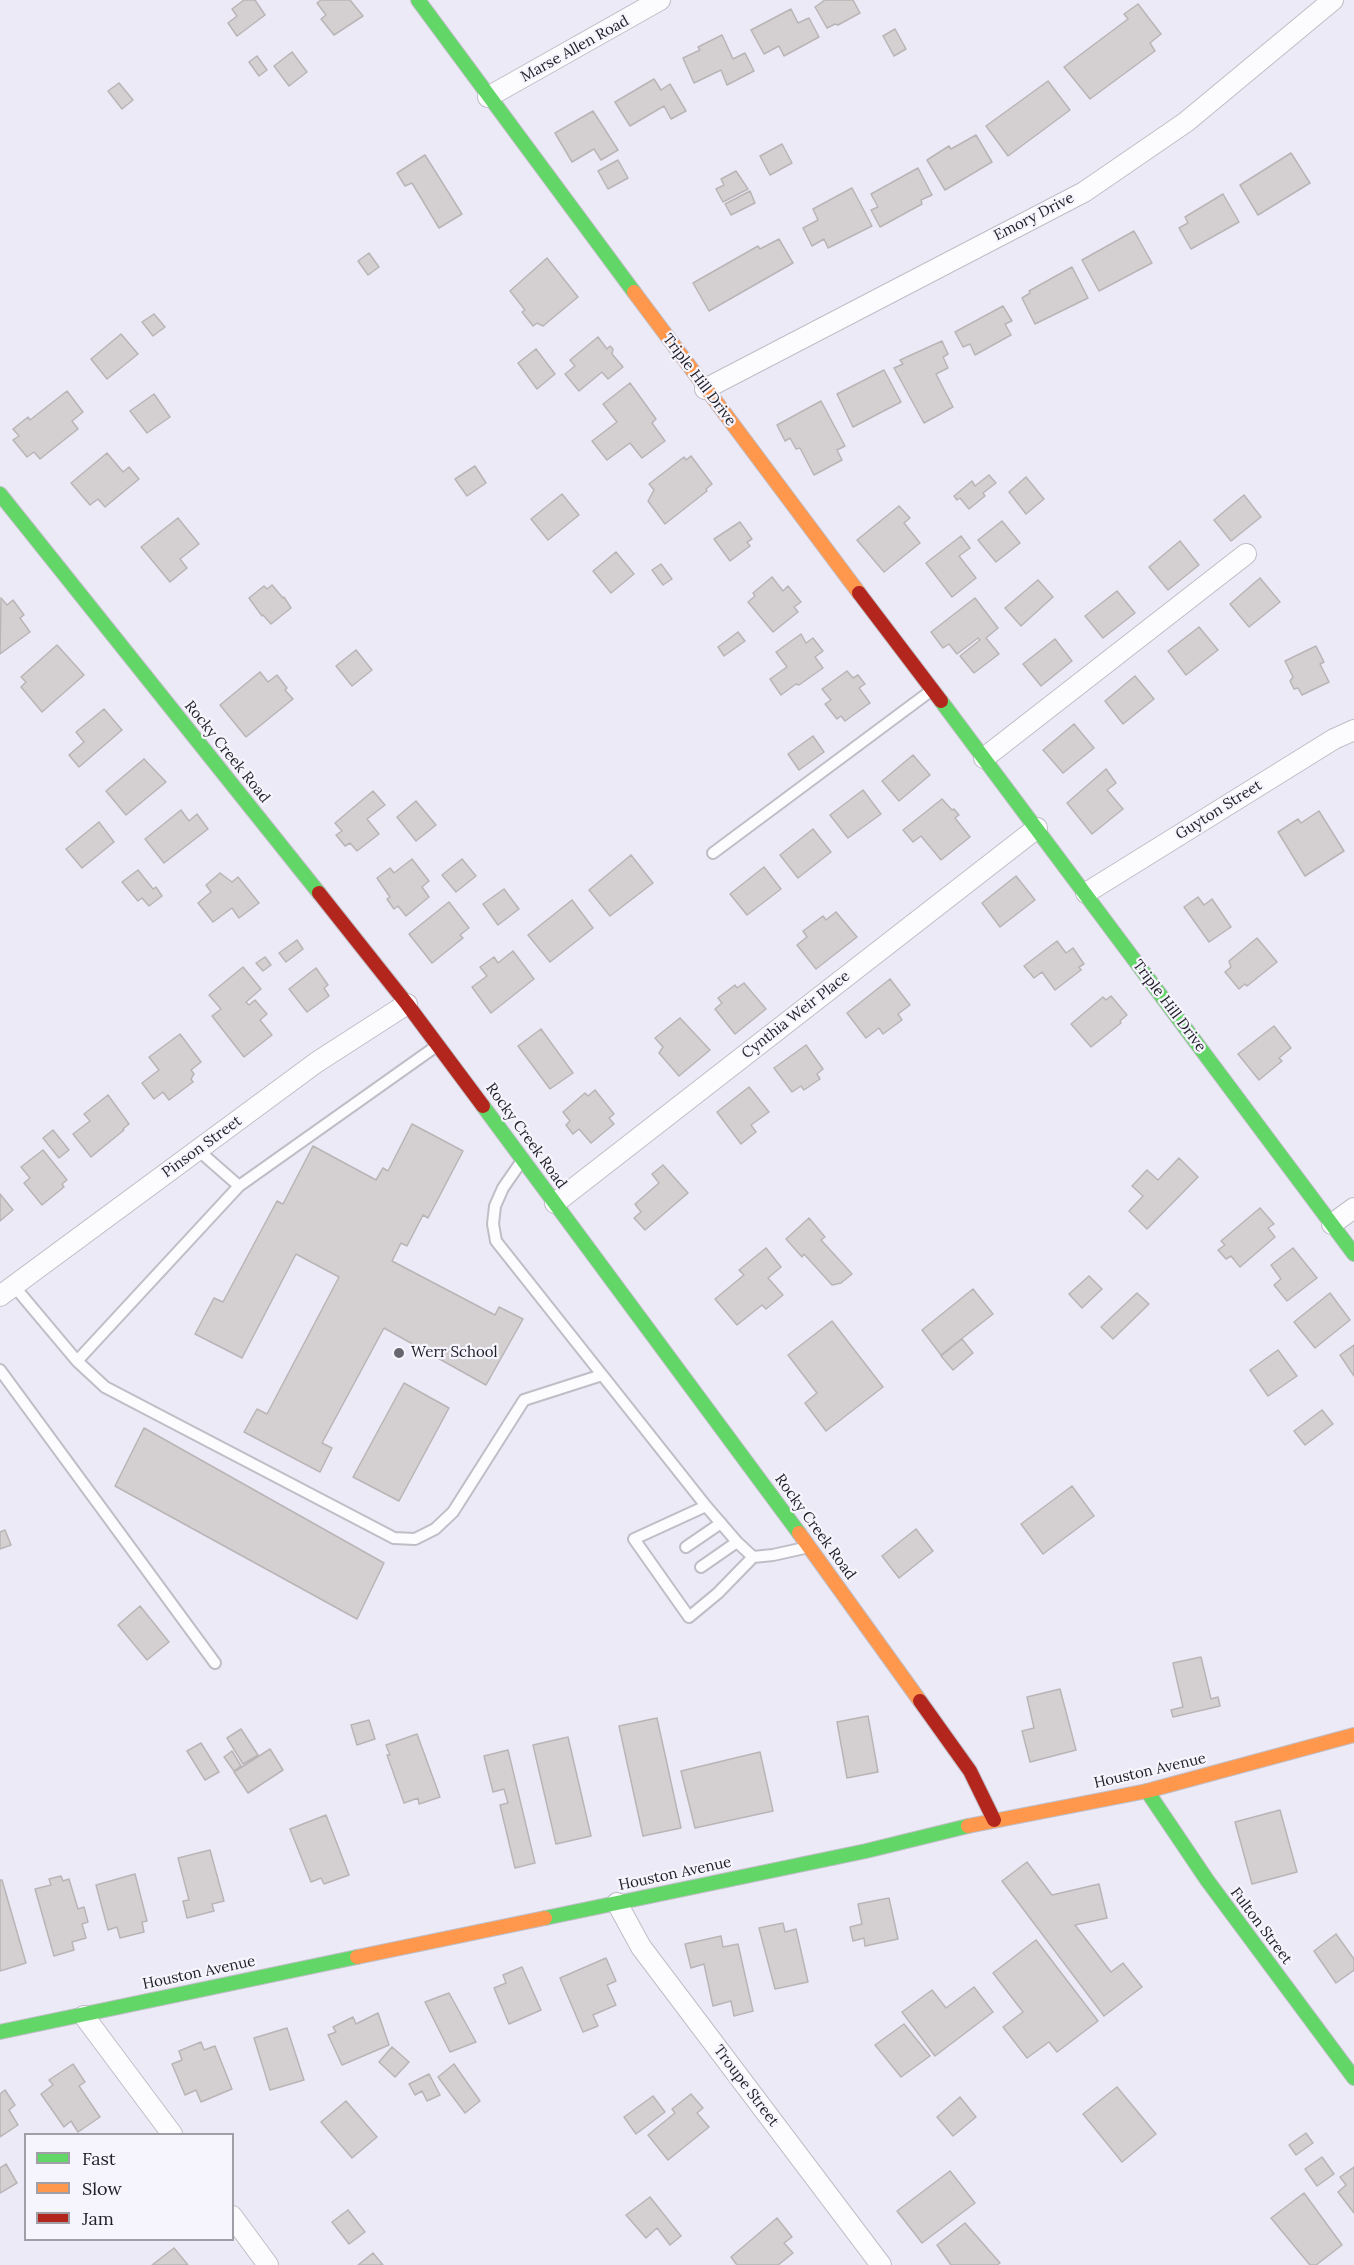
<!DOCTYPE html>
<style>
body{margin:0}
#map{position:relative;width:1354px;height:2265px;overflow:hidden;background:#eceaf6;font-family:Lora,serif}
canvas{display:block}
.legend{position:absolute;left:24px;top:2133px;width:210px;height:108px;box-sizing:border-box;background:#f6f4fd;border:2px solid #a09fa7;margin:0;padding:8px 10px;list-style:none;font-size:18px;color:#201f26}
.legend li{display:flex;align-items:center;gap:12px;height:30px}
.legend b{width:30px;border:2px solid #a09fa7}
</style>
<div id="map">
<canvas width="1354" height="2265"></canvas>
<ul class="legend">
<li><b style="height:8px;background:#63d668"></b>Fast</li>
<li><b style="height:8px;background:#ff974d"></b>Slow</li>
<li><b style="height:8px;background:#b3261e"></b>Jam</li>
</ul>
</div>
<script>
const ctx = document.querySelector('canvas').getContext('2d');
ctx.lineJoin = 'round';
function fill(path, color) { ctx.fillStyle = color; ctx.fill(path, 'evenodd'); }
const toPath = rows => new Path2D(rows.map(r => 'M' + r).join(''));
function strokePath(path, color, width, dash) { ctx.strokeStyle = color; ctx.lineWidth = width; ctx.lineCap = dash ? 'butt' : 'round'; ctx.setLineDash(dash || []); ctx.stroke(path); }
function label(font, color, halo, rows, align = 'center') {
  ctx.font = font + ' Lora,serif'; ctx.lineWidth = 4.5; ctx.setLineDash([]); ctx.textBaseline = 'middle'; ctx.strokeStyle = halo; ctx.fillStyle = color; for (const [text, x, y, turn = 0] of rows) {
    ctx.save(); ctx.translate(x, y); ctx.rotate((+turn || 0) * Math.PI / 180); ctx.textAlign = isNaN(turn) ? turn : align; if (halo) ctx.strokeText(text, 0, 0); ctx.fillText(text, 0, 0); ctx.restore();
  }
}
const building = toPath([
 [244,0,255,0,265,15,237,36,228,23,237,16,232,9,244,0],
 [321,0,350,0,363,16,334,35,321,19,326,15,317,3,321,0],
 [825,0,853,0,860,13,838,25,835,24,827,28,815,7,825,0],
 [1138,4,1161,34,1150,43,1155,51,1090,99,1064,67,1128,19,1124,14,1138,4],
 [791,9,798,23,809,18,819,37,784,56,779,46,764,54,751,30,791,9],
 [895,29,906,49,894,56,883,36,895,29],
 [722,35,733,59,745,53,754,71,727,85,721,70,694,83,683,58,700,50,698,47,722,35],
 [292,52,307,72,289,86,274,66,292,52],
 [257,56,267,70,259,76,249,62,257,56],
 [654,79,661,90,670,84,686,111,671,119,664,106,630,126,615,102,654,79],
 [1048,81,1070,110,1008,156,986,126,1048,81],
 [119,83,133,100,122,109,108,91,119,83],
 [593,111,618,150,601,160,594,149,572,162,555,133,593,111],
 [976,135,992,162,945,190,927,160,949,146,951,149,976,135],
 [782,144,792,163,770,175,760,156,782,144],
 [1291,153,1310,183,1258,215,1240,185,1291,153],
 [425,155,462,214,439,228,412,183,405,186,397,173,425,155],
 [618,160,628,178,608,189,598,171,618,160],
 [918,168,932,195,921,200,922,204,880,227,871,210,878,207,871,194,918,168],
 [736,171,748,189,723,202,716,189,724,185,721,179,736,171],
 [852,188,872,226,828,248,824,239,812,246,803,228,818,220,813,209,852,188],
 [750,191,755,203,731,215,725,204,750,191],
 [1223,194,1239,222,1191,249,1179,228,1188,223,1185,217,1223,194],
 [1134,231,1152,263,1099,291,1082,260,1134,231],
 [779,239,793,263,709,311,693,283,758,246,760,249,779,239],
 [369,253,379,267,368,275,358,261,369,253],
 [547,258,578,297,543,326,537,323,533,326,522,312,525,310,510,291,547,258],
 [1072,267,1088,298,1035,324,1022,298,1030,293,1029,291,1072,267],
 [1003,306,1012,321,1005,324,1011,335,975,355,970,344,963,347,955,332,1003,306],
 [154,314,165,327,153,336,142,322,154,314],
 [121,334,138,354,107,379,91,359,121,334],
 [598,337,607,349,610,346,613,349,612,354,623,367,608,379,602,372,579,391,565,374,575,366,570,360,598,337],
 [942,341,948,354,943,357,948,368,936,374,953,407,924,423,894,368,903,364,900,360,942,341],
 [536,349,555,374,537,389,518,363,536,349],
 [884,370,901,402,853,427,837,394,884,370],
 [630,383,656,419,652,423,665,441,642,458,630,443,607,460,592,441,617,422,603,404,630,383],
 [67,391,83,412,72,421,78,429,40,459,34,452,27,457,13,440,19,436,13,429,28,417,30,420,67,391],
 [154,394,170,417,147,433,130,411,154,394],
 [821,401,845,446,837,450,842,460,814,475,800,448,796,449,790,438,785,441,777,425,821,401],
 [107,453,123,472,129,467,139,479,105,507,98,499,90,505,71,483,107,453],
 [691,456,712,484,706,489,707,491,665,524,648,501,654,490,649,484,684,457,686,460,691,456],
 [475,466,486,483,467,496,455,479,475,466],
 [989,475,996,483,983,493,985,496,969,509,960,498,957,500,954,496,972,481,975,486,989,475],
 [1026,477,1044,499,1026,514,1009,492,1026,477],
 [562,494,579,515,548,540,531,519,562,494],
 [1244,495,1261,517,1231,541,1214,520,1244,495],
 [899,506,910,518,904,523,920,543,884,572,857,540,899,506],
 [178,518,199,544,180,559,187,568,170,582,141,547,178,518],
 [1002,521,1020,543,996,562,978,540,1002,521],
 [740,522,752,539,747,542,750,546,730,561,714,539,740,522],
 [961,536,970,548,959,556,976,578,952,597,926,563,961,536],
 [1180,541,1199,565,1168,590,1149,567,1180,541],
 [616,552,634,574,611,593,593,571,616,552],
 [661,564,672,579,663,585,652,570,661,564],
 [772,577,783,591,788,586,801,602,794,607,798,612,773,632,748,602,755,596,753,593,772,577],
 [1260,578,1280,602,1249,627,1230,604,1260,578],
 [1038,580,1053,597,1021,626,1005,608,1038,580],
 [272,585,283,598,284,597,291,608,271,624,263,615,262,616,249,598,264,586,267,589,272,585],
 [1117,591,1135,613,1103,638,1085,616,1117,591],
 [1,598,7,605,13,600,24,615,20,618,30,632,0,654,1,598],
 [975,598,998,628,986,638,999,654,974,673,960,656,980,640,978,638,957,654,949,644,943,648,931,632,975,598],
 [1199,627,1218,650,1186,675,1168,651,1199,627],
 [738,632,745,641,724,656,718,647,738,632],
 [801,634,806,643,813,638,823,651,815,657,823,668,799,685,796,684,781,695,770,679,787,667,776,652,801,634],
 [1055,639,1072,661,1041,686,1023,664,1055,639],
 [57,645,84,675,42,712,21,687,26,682,21,677,57,645],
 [1316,646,1324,662,1320,664,1329,682,1302,695,1298,688,1294,689,1290,681,1293,677,1285,661,1316,646],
 [356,650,372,670,352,686,336,666,356,650],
 [847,671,853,678,858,675,865,684,859,688,870,703,845,721,841,716,837,719,825,704,831,700,822,689,847,671],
 [260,672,268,682,277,675,287,688,285,690,293,699,246,737,220,705,260,672],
 [1135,676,1154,699,1123,724,1105,701,1135,676],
 [104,709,122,730,79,767,69,755,84,742,76,732,104,709],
 [1074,724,1094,748,1063,773,1043,750,1074,724],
 [813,736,824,752,799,770,788,754,813,736],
 [913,755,930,775,899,801,882,781,913,755],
 [144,759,166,782,126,815,106,791,144,759],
 [1106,769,1116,783,1107,790,1123,809,1092,834,1067,803,1106,769],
 [863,790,881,814,848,838,830,815,863,790],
 [373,791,385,805,367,819,379,834,357,851,350,843,345,846,336,835,342,831,335,823,373,791],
 [942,799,952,810,954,809,959,815,955,818,970,837,941,860,921,836,913,842,903,830,942,799],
 [416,801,436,825,416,841,397,817,416,801],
 [181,810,189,821,197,814,208,829,164,863,145,839,181,810],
 [1319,811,1344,851,1305,876,1278,832,1298,819,1301,823,1319,811],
 [99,822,114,842,82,868,66,849,99,822],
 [813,829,831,852,798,878,780,855,813,829],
 [631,855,653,883,610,916,589,890,631,855],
 [412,859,429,881,422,887,429,897,406,916,398,906,394,909,387,899,390,897,377,878,390,868,394,873,412,859],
 [462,859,476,876,456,892,442,875,462,859],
 [764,867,781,889,747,915,730,894,764,867],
 [138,870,153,889,156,887,162,896,149,906,142,898,138,901,122,882,138,870],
 [220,873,232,882,238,877,259,903,239,918,232,908,213,922,198,903,211,892,206,885,220,873],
 [1016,876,1035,900,1000,927,982,903,1016,876],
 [504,889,519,909,498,925,483,904,504,889],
 [1198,897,1204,905,1212,899,1231,927,1209,942,1184,907,1198,897],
 [572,900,593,928,550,962,528,935,572,900],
 [449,902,469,928,460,935,463,938,432,963,409,934,449,902],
 [836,912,857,937,816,969,797,945,807,937,803,931,823,916,826,920,836,912],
 [1257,938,1277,962,1247,986,1245,984,1239,989,1225,972,1231,967,1229,961,1257,938],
 [297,940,303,949,286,962,279,953,297,940],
 [1057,941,1066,953,1073,948,1084,964,1079,967,1081,970,1055,990,1042,972,1034,978,1024,966,1057,941],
 [513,951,534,979,491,1013,472,987,487,976,480,967,494,957,498,963,513,951],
 [265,957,271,965,263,971,256,963,265,957],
 [243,967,261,989,246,1002,249,1005,255,1000,267,1014,260,1020,272,1035,244,1057,212,1016,221,1009,209,995,243,967],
 [316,968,328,985,324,988,329,996,307,1012,289,989,316,968],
 [890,979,910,1005,898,1014,902,1020,883,1034,879,1028,866,1038,847,1013,890,979],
 [744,983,766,1009,735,1034,715,1009,722,1003,718,998,735,985,737,988,744,983],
 [1111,996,1127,1015,1120,1021,1121,1023,1091,1047,1071,1024,1103,997,1106,1000,1111,996],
 [680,1018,710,1050,679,1076,659,1053,663,1047,655,1038,680,1018],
 [1274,1026,1291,1048,1279,1058,1282,1061,1259,1080,1238,1054,1274,1026],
 [541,1029,573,1073,550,1089,518,1046,541,1029],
 [180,1034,201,1062,191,1070,194,1074,191,1079,193,1082,169,1100,163,1092,154,1099,142,1083,159,1070,149,1057,180,1034],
 [806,1045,823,1069,817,1074,820,1079,804,1090,801,1086,792,1092,774,1068,806,1045],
 [749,1087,769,1112,751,1125,756,1132,741,1144,717,1112,749,1087],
 [595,1090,614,1114,609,1118,614,1124,591,1143,579,1129,573,1134,566,1125,570,1121,563,1112,585,1093,588,1096,595,1090],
 [108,1095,129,1124,123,1129,124,1130,91,1157,73,1134,90,1121,84,1114,108,1095],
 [412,1124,463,1151,428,1218,423,1215,407,1246,401,1243,392,1261,495,1315,499,1307,523,1319,486,1385,384,1328,322,1443,332,1448,320,1472,244,1432,257,1409,267,1414,339,1277,296,1254,242,1358,195,1334,214,1298,223,1302,277,1201,283,1204,313,1146,376,1180,383,1168,388,1171,412,1124],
 [53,1130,69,1150,59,1158,43,1138,53,1130],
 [43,1150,67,1180,62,1184,64,1187,42,1205,24,1183,30,1178,21,1167,43,1150],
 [1179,1158,1198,1177,1147,1229,1129,1211,1143,1196,1132,1186,1147,1170,1158,1180,1179,1158],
 [663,1165,688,1193,645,1230,634,1218,641,1212,635,1204,659,1183,652,1174,663,1165],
 [0,1194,13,1210,0,1221,0,1194],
 [1260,1208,1274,1224,1268,1228,1275,1237,1240,1267,1231,1256,1226,1259,1218,1250,1225,1245,1221,1241,1260,1208],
 [809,1218,825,1237,821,1240,852,1274,841,1283,832,1285,804,1254,802,1257,786,1239,809,1218],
 [766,1248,781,1267,768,1278,783,1295,766,1309,762,1305,737,1325,715,1299,744,1275,739,1270,766,1248],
 [1293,1248,1317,1278,1287,1301,1274,1285,1281,1279,1271,1265,1293,1248],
 [1089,1276,1102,1289,1082,1308,1069,1294,1089,1276],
 [973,1289,993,1314,941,1355,922,1330,973,1289],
 [1137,1293,1149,1304,1113,1339,1101,1327,1137,1293],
 [1330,1293,1350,1320,1315,1348,1294,1322,1330,1293],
 [832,1321,883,1387,826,1431,805,1403,817,1393,788,1355,832,1321],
 [962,1339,973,1353,953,1370,941,1356,962,1339],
 [1354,1345,1354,1376,1340,1355,1354,1345],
 [1278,1350,1297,1376,1268,1396,1250,1370,1278,1350],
 [404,1383,449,1408,399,1501,353,1477,404,1383],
 [1322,1410,1333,1424,1305,1445,1294,1431,1322,1410],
 [144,1428,384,1563,357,1619,115,1486,144,1428],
 [1072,1486,1094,1516,1043,1554,1021,1524,1072,1486],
 [916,1529,933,1551,899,1578,882,1556,916,1529],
 [5,1530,11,1545,0,1549,0,1532,5,1530],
 [140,1606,169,1642,147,1660,118,1625,140,1606],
 [1201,1657,1211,1699,1218,1697,1220,1706,1173,1717,1171,1710,1183,1707,1173,1663,1201,1657],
 [1060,1689,1076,1750,1030,1762,1022,1731,1034,1728,1027,1697,1060,1689],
 [868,1716,878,1772,847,1778,837,1722,868,1716],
 [657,1718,681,1828,643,1836,619,1726,657,1718],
 [369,1720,375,1739,357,1745,351,1725,369,1720],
 [241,1729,258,1755,243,1764,227,1738,241,1729],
 [417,1734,440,1797,419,1804,418,1798,404,1803,387,1755,390,1755,386,1745,417,1734],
 [568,1737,591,1836,556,1844,533,1745,568,1737],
 [201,1743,219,1772,205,1780,187,1751,201,1743],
 [270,1749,283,1770,248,1793,234,1772,270,1749],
 [508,1750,535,1863,515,1868,500,1805,508,1803,504,1789,493,1792,484,1756,508,1750],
 [232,1751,241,1766,234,1771,224,1757,232,1751],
 [760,1752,773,1811,695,1828,681,1771,760,1752],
 [1280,1810,1297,1872,1252,1884,1235,1822,1280,1810],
 [326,1815,349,1875,324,1884,321,1878,311,1882,290,1829,326,1815],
 [210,1850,224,1901,212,1904,214,1911,187,1918,183,1901,189,1900,178,1858,210,1850],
 [1027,1862,1052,1895,1099,1884,1107,1918,1075,1925,1111,1972,1123,1963,1142,1987,1104,2016,1002,1881,1027,1862],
 [135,1874,147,1921,142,1922,144,1932,120,1938,117,1927,108,1930,96,1885,135,1874],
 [61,1876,63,1881,69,1879,78,1909,84,1907,88,1922,82,1924,86,1938,72,1942,74,1950,54,1956,35,1889,51,1885,49,1879,61,1876],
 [0,1880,2,1880,26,1963,0,1971,0,1880],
 [889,1898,898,1939,865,1946,864,1938,853,1941,850,1927,862,1924,858,1904,889,1898],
 [783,1923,785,1932,796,1929,808,1982,775,1989,759,1928,783,1923],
 [1336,1934,1354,1959,1354,1970,1336,1983,1314,1951,1336,1934],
 [721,1936,723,1947,738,1944,753,2011,734,2016,731,2001,713,2006,704,1964,691,1968,685,1944,721,1936],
 [1036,1940,1098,2021,1057,2052,1049,2042,1027,2058,1003,2027,1023,2012,993,1973,1036,1940],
 [606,1958,616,1981,607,1985,616,2005,593,2015,598,2026,583,2032,560,1978,606,1958],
 [522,1967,541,2010,509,2024,494,1988,506,1983,503,1975,522,1967],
 [974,1987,993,2012,935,2056,902,2012,932,1990,946,2008,974,1987],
 [449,1993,476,2042,450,2052,425,2002,449,1993],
 [378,2013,389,2045,342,2065,328,2035,336,2032,333,2027,353,2017,356,2024,378,2013],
 [904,2024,930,2056,901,2077,875,2045,904,2024],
 [287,2028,304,2080,270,2090,254,2038,287,2028],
 [201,2042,204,2050,215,2046,232,2089,201,2102,196,2090,185,2095,172,2064,182,2060,179,2051,201,2042],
 [392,2047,409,2062,395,2077,379,2062,392,2047],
 [73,2064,85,2082,79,2086,100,2117,78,2132,71,2121,64,2127,41,2094,53,2085,49,2080,73,2064],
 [454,2064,480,2101,465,2113,438,2077,454,2064],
 [429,2074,440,2095,427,2101,422,2091,415,2095,409,2084,429,2074],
 [1117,2087,1156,2134,1122,2162,1083,2114,1117,2087],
 [5,2090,15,2105,9,2110,18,2125,0,2137,0,2094,5,2090],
 [691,2094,703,2108,697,2113,709,2127,668,2160,648,2135,675,2113,672,2109,691,2094],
 [653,2096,665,2112,636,2134,624,2117,653,2096],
 [960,2097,976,2117,953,2136,937,2117,960,2097],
 [346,2101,377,2137,352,2158,321,2122,346,2101],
 [1306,2133,1313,2143,1296,2155,1289,2145,1306,2133],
 [1322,2157,1334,2174,1317,2186,1305,2169,1322,2157],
 [6,2164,17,2183,0,2193,0,2168,6,2164],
 [1354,2167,1354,2213,1338,2192,1346,2185,1340,2177,1354,2167],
 [950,2171,975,2203,922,2243,897,2211,950,2171],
 [1304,2193,1342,2245,1316,2265,1310,2265,1271,2218,1304,2193],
 [650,2197,681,2236,670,2245,657,2228,646,2238,626,2215,650,2197],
 [348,2210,365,2232,349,2244,332,2222,348,2210],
 [777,2218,792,2237,784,2243,793,2253,778,2265,737,2265,731,2257,777,2218],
 [965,2223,1000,2263,997,2265,951,2265,937,2245,965,2223],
 [174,2248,188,2265,152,2265,174,2248],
 [373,2253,383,2265,358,2265,373,2253]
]);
const lane = toPath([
 [713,853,932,690],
 [198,1150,239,1186],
 [521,1162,503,1188,495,1206,493,1224,496,1241,706,1506],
 [14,1286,77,1361,105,1387,394,1538,415,1539,435,1529,453,1512,524,1400,602,1375],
 [77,1361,239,1186,438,1045],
 [0,1370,215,1663],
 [686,1547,721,1523],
 [753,1557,718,1593,689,1617,634,1539,706,1506,737,1542,753,1557,773,1555,809,1547],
 [701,1567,737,1542]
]);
const street = toPath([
 [488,97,660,0],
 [705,389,1084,192,1186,122,1333,0],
 [984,758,1246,554],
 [1086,893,1334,739,1354,730],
 [555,1203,1037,828],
 [1332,1224,1354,1208],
 [0,1296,317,1062,407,1004],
 [617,1903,641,1947,881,2265],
 [84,2016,172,2134],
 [232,2216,268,2265]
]);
const fast = toPath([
 [418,0,634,292],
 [0,494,319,893],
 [941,701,1354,1254],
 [483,1106,799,1533],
 [1147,1791,1207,1880,1354,2078],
 [545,1918,866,1851,968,1826],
 [0,2032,357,1957]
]);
const slow = toPath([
 [634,292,859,593],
 [799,1533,920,1701],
 [968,1826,1147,1791,1354,1735],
 [357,1957,545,1918]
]);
const jam = toPath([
 [859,593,941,701],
 [319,893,407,1004,483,1106],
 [920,1701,970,1771,994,1820]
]);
const markers = [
 [399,1353,6,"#67666f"]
];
const streetNames = [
 ["Marse Allen Road",575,49,-29],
 ["Emory Drive",1034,217,-27],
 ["Triple Hill Drive",699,380,53],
 ["Rocky Creek Road",227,752,51],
 ["Guyton Street",1219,810,-32],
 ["Triple Hill Drive",1169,1006,53],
 ["Cynthia Weir Place",796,1015,-38],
 ["Rocky Creek Road",526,1136,54],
 ["Pinson Street",202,1147,-36],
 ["Rocky Creek Road",815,1527,54],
 ["Houston Avenue",1150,1771,-13],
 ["Houston Avenue",675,1874,-12],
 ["Fulton Street",1261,1926,53],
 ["Houston Avenue",199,1973,-12],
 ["Troupe Street",746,2086,53]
];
const poiNames = [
 ["Werr School",411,1353]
];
fill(building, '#d4d0d2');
strokePath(building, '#b9b5b7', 1.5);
strokePath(lane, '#bfbec7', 14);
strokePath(street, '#bfbec7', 22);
strokePath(fast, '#bfbec7', 16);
strokePath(slow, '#bfbec7', 16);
strokePath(jam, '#bfbec7', 16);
strokePath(lane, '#fcfcfe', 10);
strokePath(street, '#fcfcfe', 20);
strokePath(fast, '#63d668', 14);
strokePath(slow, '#ff974d', 14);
strokePath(jam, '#b3261e', 14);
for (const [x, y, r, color] of markers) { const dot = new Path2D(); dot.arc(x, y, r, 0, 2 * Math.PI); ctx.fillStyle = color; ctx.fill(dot); strokePath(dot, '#f6f4fd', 2); }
label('15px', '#201f26', '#f6f4fd', streetNames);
label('15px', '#201f26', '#f6f4fd', poiNames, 'left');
</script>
